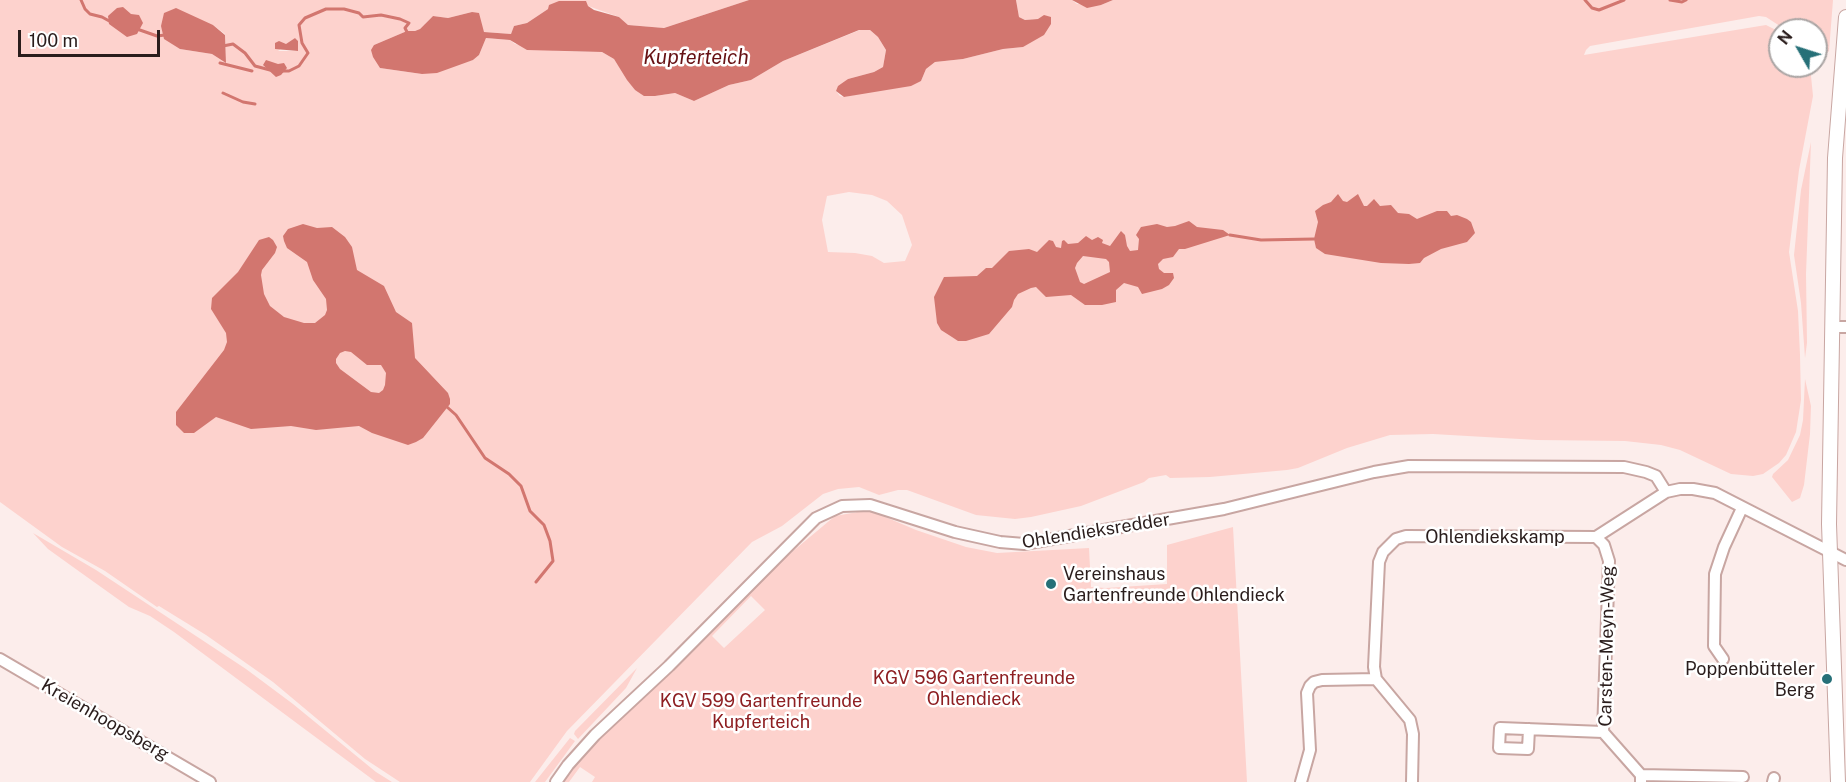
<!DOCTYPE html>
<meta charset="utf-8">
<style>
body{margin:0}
#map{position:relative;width:1846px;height:782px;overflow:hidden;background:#fcedeb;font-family:"Public Sans",sans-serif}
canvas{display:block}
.north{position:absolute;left:1768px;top:18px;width:60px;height:60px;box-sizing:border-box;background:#fff;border:2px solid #aaa5a4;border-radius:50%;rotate:309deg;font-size:16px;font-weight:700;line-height:24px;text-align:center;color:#2a1d1c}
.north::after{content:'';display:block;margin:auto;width:21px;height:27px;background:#267078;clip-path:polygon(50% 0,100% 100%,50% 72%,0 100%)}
.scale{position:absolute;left:18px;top:30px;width:142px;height:27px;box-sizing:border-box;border:3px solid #2a1d1c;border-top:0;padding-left:8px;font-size:18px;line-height:21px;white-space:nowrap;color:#2a1d1c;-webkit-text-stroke:4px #fff;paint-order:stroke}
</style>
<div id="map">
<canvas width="1846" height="782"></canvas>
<div class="north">N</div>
<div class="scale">100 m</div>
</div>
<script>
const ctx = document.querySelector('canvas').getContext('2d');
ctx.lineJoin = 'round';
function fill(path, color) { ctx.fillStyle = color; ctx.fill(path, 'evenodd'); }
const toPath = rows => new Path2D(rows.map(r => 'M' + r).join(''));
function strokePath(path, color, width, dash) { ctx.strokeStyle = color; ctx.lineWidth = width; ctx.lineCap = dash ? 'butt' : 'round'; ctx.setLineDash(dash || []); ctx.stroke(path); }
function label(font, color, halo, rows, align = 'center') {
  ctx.font = font + ' "Public Sans",sans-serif'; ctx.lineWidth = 5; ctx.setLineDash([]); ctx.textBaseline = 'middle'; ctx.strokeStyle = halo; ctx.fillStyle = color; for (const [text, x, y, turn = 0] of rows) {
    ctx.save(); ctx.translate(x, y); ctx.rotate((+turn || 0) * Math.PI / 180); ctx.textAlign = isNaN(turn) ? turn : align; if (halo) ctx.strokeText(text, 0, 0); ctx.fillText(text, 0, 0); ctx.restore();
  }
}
const green = toPath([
 [0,0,749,0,664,28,628,25,619,17,588,6,548,9,527,23,514,26,511,34,484,32,472,12,448,18,433,16,420,29,415,31,407,31,374,45,380,68,422,74,473,60,479,55,486,38,510,40,515,44,559,51,602,52,614,59,635,90,655,96,675,93,694,101,729,85,751,80,783,61,860,30,870,30,878,37,886,50,883,67,874,72,848,79,836,91,840,96,844,97,921,81,926,69,935,62,963,59,1003,49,1023,47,1038,19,1025,20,1019,17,1016,0,1072,0,1077,4,1101,5,1113,0,1833,0,1829,51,1816,63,1816,30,1786,30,1766,17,1759,16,1590,46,1586,50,1584,55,1766,25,1780,32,1780,66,1810,66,1813,96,1799,170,1789,252,1798,311,1800,355,1801,400,1796,432,1786,455,1779,463,1763,474,1753,476,1731,474,1680,450,1661,445,1625,441,1537,440,1433,434,1390,435,1347,448,1298,468,1287,470,1210,477,1170,478,1166,475,1149,478,1144,482,1081,506,1031,517,1015,519,976,515,907,490,898,490,879,495,859,487,838,489,823,494,782,526,752,542,567,731,530,782,400,782,365,759,273,682,206,635,159,606,157,607,105,571,62,547,0,502],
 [213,25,225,34,226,63,212,54,180,49],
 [295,38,298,42,298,51,278,51],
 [849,192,872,195,887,201,902,215,912,245,905,261,884,263,872,256,855,253,828,252,822,220,827,196],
 [1811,142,1806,274,1807,343,1805,358,1801,303,1794,255,1801,190],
 [1805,379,1811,406,1810,434,1804,485,1800,498,1792,502,1772,477,1773,474,1788,460,1800,435,1803,420],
 [869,510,916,530,966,547,997,553,1089,548,1091,587,1106,588,1167,584,1167,545,1233,527,1247,782,592,782,595,777,580,767,569,782,560,782,592,745,786,557,835,516],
 [751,596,765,610,724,648,712,636],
 [33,533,96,570,246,669,293,704,376,772,392,782,376,782,174,632,150,616,129,607,73,567,48,549],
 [637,668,626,688,578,739,574,734,575,731],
 [570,738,575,741,545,782,535,782]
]);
const water = toPath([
 [749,0,1016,0,1019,17,1025,20,1038,19,1044,15,1051,17,1051,24,1044,35,1023,47,1003,49,963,59,935,62,926,69,921,81,911,86,844,97,836,91,838,86,848,79,874,72,883,67,886,50,878,37,870,30,859,30,783,61,751,80,729,85,694,101,675,93,655,96,644,96,635,90,627,80,614,59,602,52,527,50,510,40,486,38,479,55,473,60,437,73,422,74,380,68,373,57,371,50,374,45,407,31,415,31,420,29,433,16,448,18,472,12,479,13,484,32,511,34,514,26,527,23,548,9,549,5,559,1,586,1,588,6,594,10,619,17,628,25,664,28],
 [1072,0,1113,0,1101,5,1087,8],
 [123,7,131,14,139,15,143,23,137,34,127,37,109,24,108,16,117,8],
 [176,8,213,25,225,35,226,63,212,54,180,49,164,39,161,26,164,13],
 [295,38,298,41,298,51,275,49,275,43,279,41,286,44],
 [266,60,278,64,284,63,287,68,281,75,276,77,263,65],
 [1338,194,1343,201,1347,202,1358,194,1364,206,1367,206,1374,199,1380,206,1391,205,1398,213,1409,214,1417,219,1437,211,1447,211,1451,216,1457,215,1467,219,1471,222,1475,233,1467,242,1441,249,1424,258,1420,263,1409,264,1381,263,1325,254,1316,248,1314,239,1318,222,1315,211,1323,205,1331,202],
 [1189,221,1197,227,1223,230,1230,235,1185,249,1179,249,1173,257,1163,259,1158,264,1159,269,1164,273,1173,273,1174,278,1169,285,1162,289,1142,294,1138,287,1124,283,1116,290,1116,302,1102,305,1085,305,1071,295,1046,297,1036,287,1031,288,1018,294,1014,300,1012,307,989,334,966,341,958,341,952,337,941,330,937,323,934,297,944,277,977,276,986,268,992,268,1009,251,1029,249,1037,252,1049,240,1053,241,1056,247,1061,248,1062,241,1064,240,1068,244,1078,243,1086,236,1092,240,1098,237,1103,240,1102,243,1110,246,1121,231,1125,235,1127,246,1130,251,1138,250,1139,239,1136,235,1141,227,1157,224,1167,227,1175,226],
 [1083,256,1106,259,1109,262,1110,272,1084,284,1080,282,1075,268,1077,263],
 [303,224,317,228,332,227,345,237,352,247,357,270,384,286,396,312,412,323,415,358,448,393,450,399,450,404,423,438,416,442,408,445,372,433,359,426,316,430,291,426,251,429,216,417,194,433,184,433,176,425,176,412,224,350,227,342,226,333,211,309,212,298,238,272,259,240,269,237,273,240,277,247,275,253,262,270,261,275,264,294,270,306,284,317,304,323,315,323,325,315,327,310,326,299,313,280,307,262,287,248,284,241,283,236,288,229],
 [345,351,351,352,367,365,381,365,386,373,385,385,383,390,379,393,371,392,340,369,336,363,336,359,340,353]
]);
const stream = toPath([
 [81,0,85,9,90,14,102,17,111,22],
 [1585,0,1592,8,1599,10,1624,0],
 [1670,0,1682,2,1686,0],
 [137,29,157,36,165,35],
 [223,46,233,44,245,53,255,66,270,70],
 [220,63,252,71],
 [282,71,289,71,299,66,308,53,302,43,299,25,305,18,326,9,344,9,359,13,363,17,381,15,400,19,409,23,405,28,407,32],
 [223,93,243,102,255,104],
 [1230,235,1261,240,1314,239],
 [447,407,456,415,485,458,509,474,521,486,530,511,544,525,550,541,553,561,536,582]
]);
const minor = toPath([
 [1833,327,1846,327],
 [1596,537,1604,545,1609,561,1603,732,1641,775,1641,782],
 [0,659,210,782],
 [1723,659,1714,646,1715,574,1724,547,1742,508],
 [1529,729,1528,749,1499,748,1500,728,1603,732],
 [1641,775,1743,777],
 [556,782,568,765,595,735,669,666,816,518,842,506,870,505,955,532,1000,542,1024,544,1224,509,1374,472,1409,466,1624,467,1646,472,1656,476,1666,492],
 [1301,782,1310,750,1307,693,1310,686,1314,682,1322,680,1376,679],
 [1412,782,1413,734,1410,720,1376,679,1374,667,1379,562,1383,552,1396,539,1406,536,1596,537,1666,492,1680,489,1693,489,1715,493,1846,560],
 [1773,782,1774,778]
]);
const major = toPath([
 [1838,782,1829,524,1835,158,1846,17]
]);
const markers = [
 [1051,584,6,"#267078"],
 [1827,679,6,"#267078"]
];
const streetNames = [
 ["Ohlendieksredder",1096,531,-9],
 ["Ohlendiekskamp",1495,537],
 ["Carsten-Meyn-Weg",1607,646,-89],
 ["Kreienhoopsberg",105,720,30]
];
const poiNames = [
 ["Vereinshaus",1063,574],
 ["Gartenfreunde Ohlendieck",1063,595],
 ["Poppenbütteler",1815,669,"right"],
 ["Berg",1815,690,"right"]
];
const parkNames = [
 ["KGV 596 Gartenfreunde",974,678],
 ["Ohlendieck",974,699],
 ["KGV 599 Gartenfreunde",761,701],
 ["Kupferteich",761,722]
];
const waterNames = [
 ["Kupferteich",696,58]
];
fill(green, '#fdd2cd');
fill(water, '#d2766f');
strokePath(stream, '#d2766f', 3);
strokePath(minor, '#c8a6a2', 14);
strokePath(major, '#c8a6a2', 16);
strokePath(minor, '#fff', 10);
strokePath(major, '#fff', 14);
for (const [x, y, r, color] of markers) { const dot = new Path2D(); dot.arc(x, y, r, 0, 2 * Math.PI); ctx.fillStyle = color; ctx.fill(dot); strokePath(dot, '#fff', 2); }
label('18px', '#2a1d1c', '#fff', streetNames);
label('18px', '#2a1d1c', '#fff', poiNames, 'left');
label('18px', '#8e1f22', '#fff', parkNames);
label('italic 20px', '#661114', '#fff', waterNames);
</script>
